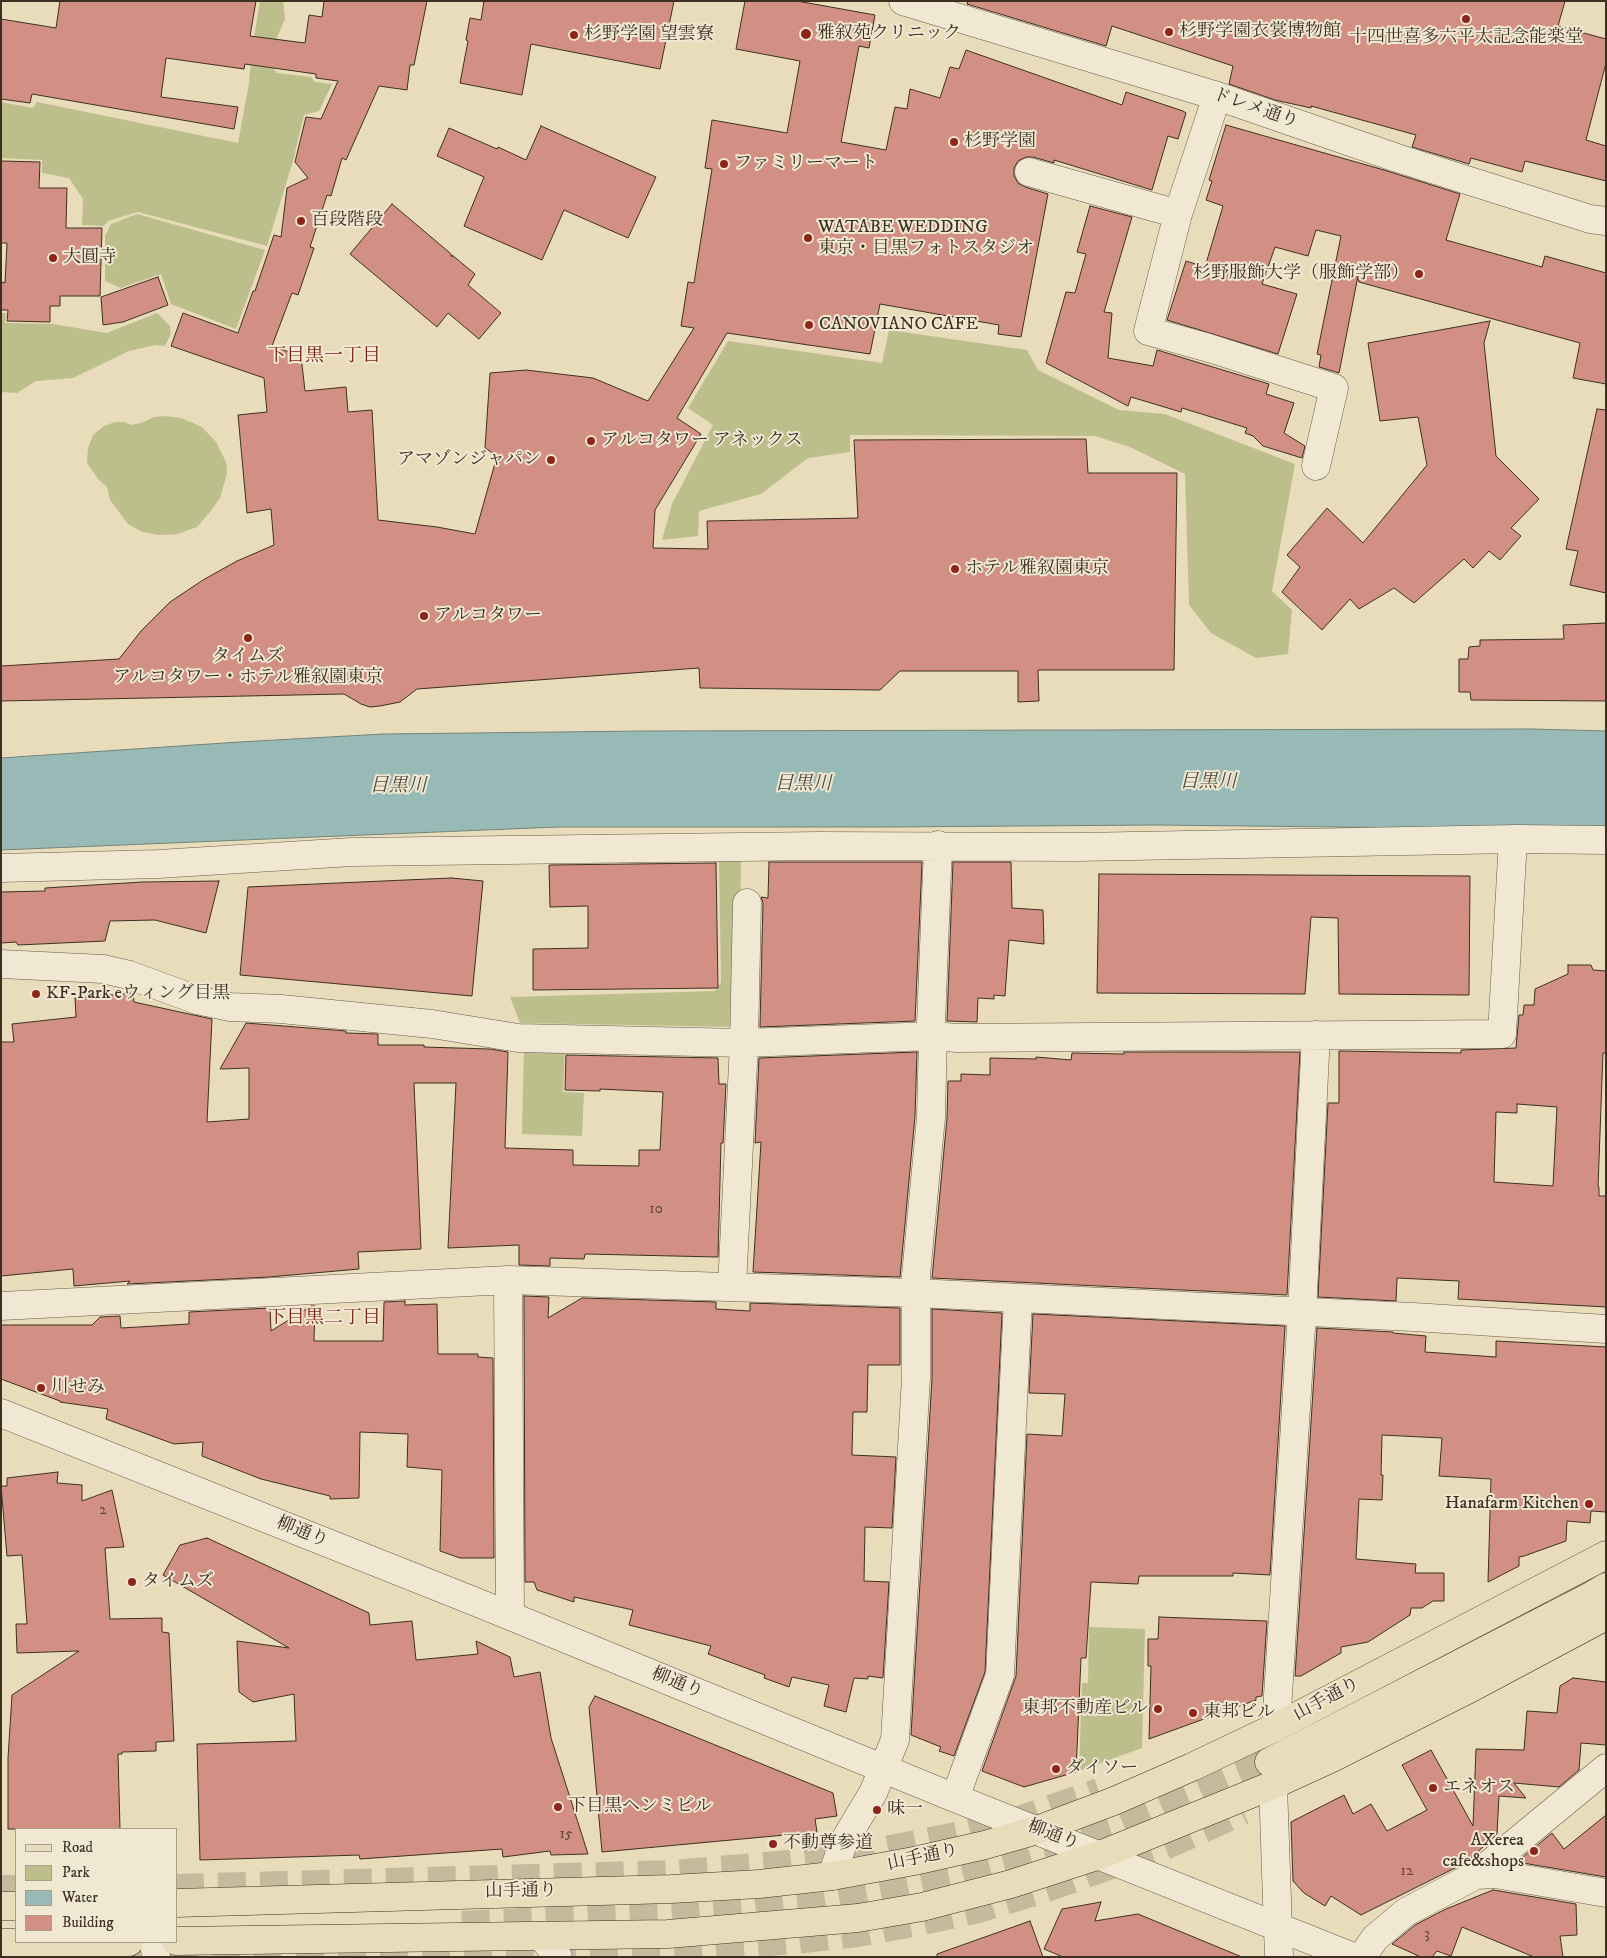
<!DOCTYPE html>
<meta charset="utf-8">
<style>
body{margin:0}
#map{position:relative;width:1607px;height:1958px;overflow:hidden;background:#e9dcbb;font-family:"IM FELL DW Pica",serif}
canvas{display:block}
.frame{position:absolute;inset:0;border:2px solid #3d3021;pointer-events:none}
.legend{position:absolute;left:15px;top:1828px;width:162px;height:115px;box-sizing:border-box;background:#f1e8d3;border:1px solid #a99e8c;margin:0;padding:6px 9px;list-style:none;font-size:15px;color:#3d3021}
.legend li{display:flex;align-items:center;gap:10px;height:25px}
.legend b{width:25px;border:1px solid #a99e8c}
</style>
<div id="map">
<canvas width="1607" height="1958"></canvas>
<div class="frame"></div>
<ul class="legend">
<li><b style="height:6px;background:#e9dcbb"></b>Road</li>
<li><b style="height:14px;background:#bcbf8c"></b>Park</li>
<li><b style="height:14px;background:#98bab6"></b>Water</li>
<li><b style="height:14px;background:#d29084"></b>Building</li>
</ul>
</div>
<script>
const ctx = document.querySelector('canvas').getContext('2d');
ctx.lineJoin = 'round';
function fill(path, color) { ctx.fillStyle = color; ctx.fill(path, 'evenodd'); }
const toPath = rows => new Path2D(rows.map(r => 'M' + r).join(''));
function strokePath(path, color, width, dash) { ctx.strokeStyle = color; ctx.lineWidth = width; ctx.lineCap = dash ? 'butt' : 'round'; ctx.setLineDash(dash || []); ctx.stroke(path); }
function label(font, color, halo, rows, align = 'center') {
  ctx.font = font + ' "IM FELL DW Pica","Noto Serif JP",serif'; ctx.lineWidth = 4; ctx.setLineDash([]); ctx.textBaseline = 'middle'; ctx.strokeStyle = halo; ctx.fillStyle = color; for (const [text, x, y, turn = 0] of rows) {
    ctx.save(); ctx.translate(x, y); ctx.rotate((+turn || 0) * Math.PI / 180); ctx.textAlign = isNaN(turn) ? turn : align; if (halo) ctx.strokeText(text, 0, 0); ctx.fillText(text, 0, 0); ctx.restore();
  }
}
const green = toPath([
 [260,1,283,1,285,19,277,37,273,68,277,73,311,77,315,82,332,84,319,111,304,115,293,161,267,246,138,212,108,221,104,226,82,225,83,199,69,178,42,173,42,160,1,158,1,102,33,108,37,102,238,143,249,83,252,49],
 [137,214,265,250,236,329,171,304,161,274,121,288,105,281,105,236,111,224],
 [1,313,6,313,5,323,53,324,107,333,157,313,170,326,171,334,165,346,156,345,129,351,73,378,36,381,17,393,1,392],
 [889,330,1027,350,1038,370,1119,410,1165,414,1295,464,1272,591,1292,610,1288,654,1256,658,1211,633,1189,605,1185,474,1130,447,1095,436,850,435,850,452,808,458,761,494,699,511,698,536,662,540,672,504,713,425,688,408,728,341,882,363],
 [166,416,181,418,202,427,216,442,226,462,227,474,220,498,210,512,197,527,178,534,160,535,142,532,128,524,110,500,107,487,98,479,87,463,88,448,93,435,104,426,115,422,124,422,132,425,141,423,154,417],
 [719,859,741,860,738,1027,520,1023,510,997,715,991,721,982],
 [524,1046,565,1047,563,1092,584,1093,582,1136,522,1134],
 [1089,1627,1145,1629,1142,1748,1079,1771,1082,1683,1088,1683]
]);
const water = toPath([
 [1531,729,1606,731,1606,828,1519,829,1153,825,889,827,558,827,1,850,1,758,239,742,383,734,644,731,1531,729]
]);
const building = toPath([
 [60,1,256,1,250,36,305,43,309,15,322,17,324,1,427,1,414,65,410,65,407,90,379,86,346,160,342,158,331,196,327,195,310,247,314,248,298,295,292,293,272,346,301,356,305,391,346,387,348,412,372,410,378,520,437,527,475,534,497,456,485,448,490,373,526,370,593,378,648,401,694,328,681,326,688,282,694,283,712,169,705,168,712,120,787,133,800,61,736,49,745,1,797,1,875,15,869,48,859,46,841,142,886,150,895,107,907,109,910,89,940,98,950,67,959,69,966,50,1122,105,1126,92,1183,111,1186,113,1178,139,1168,136,1152,190,1054,160,1054,163,1033,157,1026,157,1018,161,1014,168,1014,176,1018,183,1025,187,1048,194,1021,337,998,334,999,325,880,304,870,354,727,333,677,418,701,434,655,510,653,548,708,549,707,521,858,518,854,440,1086,439,1088,473,1177,473,1174,670,1038,670,1039,701,1018,702,1018,671,900,671,880,690,700,688,699,668,417,689,400,702,380,706,370,707,361,704,344,694,1,701,1,666,119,659,141,631,170,602,203,580,237,561,274,545,271,509,247,513,238,415,267,412,264,378,171,346,183,313,238,333,253,291,255,291,274,235,281,237,287,188,308,178,295,162,306,117,321,119,338,81,316,78,316,74,245,64,244,69,166,58,161,97,238,107,234,129,32,94,30,103,1,99,1,19,56,28,60,1],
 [484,1,674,1,660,69,531,44,522,95,460,83,468,41,466,40,470,18,481,20,484,1],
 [968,1,1565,1,1558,26,1606,39,1606,63,1586,140,1606,146,1606,181,1525,161,1522,172,1471,158,1469,164,1412,147,1416,135,1311,106,1311,108,1275,100,1229,84,1233,66,1112,26,1106,46,967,4,968,1],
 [1226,125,1384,170,1460,194,1446,240,1542,267,1545,256,1606,273,1606,384,1573,378,1580,343,1359,282,1358,276,1339,373,1319,367,1321,355,1317,354,1341,236,1316,230,1308,256,1275,247,1262,284,1297,294,1278,354,1167,320,1186,261,1205,267,1223,206,1206,200,1212,181,1209,180,1226,125],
 [541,126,656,177,628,238,564,210,542,260,464,226,484,177,437,156,449,128,497,149,498,147,526,160,541,126],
 [1,161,40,162,39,188,67,188,66,228,102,228,100,296,60,296,60,306,50,306,50,322,7,321,8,310,1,310,1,282,5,283,7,243,1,243,1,161],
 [392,204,450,253,452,257,452,255,475,274,468,285,501,313,479,339,448,313,437,327,350,254,392,204],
 [1090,206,1132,217,1104,312,1112,313,1108,358,1153,366,1157,350,1269,384,1266,394,1294,403,1284,433,1305,446,1302,458,1263,446,1253,436,1245,433,1247,428,1182,408,1181,412,1131,397,1128,406,1046,363,1066,292,1075,293,1086,254,1077,252,1090,206],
 [158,277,168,305,123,322,103,325,101,297,158,277],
 [1490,321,1484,343,1496,456,1539,499,1511,528,1521,536,1500,560,1489,551,1473,568,1464,559,1414,603,1394,588,1359,609,1350,599,1322,630,1282,592,1300,567,1287,555,1327,508,1363,543,1427,465,1418,417,1380,421,1368,343,1490,321],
 [1597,409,1606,410,1606,593,1570,585,1578,551,1566,549,1597,409],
 [1606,623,1606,701,1471,700,1470,692,1459,692,1459,659,1468,659,1469,647,1480,646,1480,640,1564,639,1563,625,1606,623],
 [769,862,922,862,915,1021,760,1027,763,903,761,897,768,898,769,862],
 [953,862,1011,862,1012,908,1043,910,1044,944,1009,940,1005,996,994,995,994,999,978,998,977,1022,947,1021,953,862],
 [716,863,718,988,533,990,533,949,588,948,588,906,550,907,549,865,716,863],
 [1099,874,1470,876,1469,995,1339,994,1338,918,1311,917,1305,994,1097,993,1099,874],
 [451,878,483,881,472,996,240,975,248,887,451,878],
 [219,881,206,933,155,920,110,921,105,941,18,945,16,942,1,943,1,892,45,891,45,888,142,882,219,881],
 [1568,965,1591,965,1593,970,1606,971,1606,1053,1603,1053,1598,1187,1599,1187,1599,1196,1606,1196,1606,1307,1458,1299,1459,1281,1397,1278,1396,1301,1318,1297,1328,1103,1339,1103,1339,1051,1461,1053,1461,1050,1516,1048,1519,1015,1523,1015,1524,1005,1534,1005,1535,989,1568,974,1568,965],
 [1517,1104,1557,1107,1553,1186,1494,1182,1496,1112,1517,1113,1517,1104],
 [133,993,134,1002,212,1019,207,1122,249,1119,249,1068,220,1069,246,1023,346,1031,346,1033,378,1034,378,1045,424,1045,424,1047,490,1049,508,1052,505,1148,573,1150,573,1165,639,1166,639,1150,660,1150,663,1092,600,1089,600,1091,565,1090,566,1055,718,1058,719,1084,726,1084,723,1143,721,1143,718,1257,585,1254,584,1259,550,1258,550,1266,519,1265,519,1245,448,1248,456,1083,414,1083,421,1249,358,1252,359,1269,269,1277,127,1284,130,1281,74,1286,73,1269,1,1276,1,1042,14,1042,12,1024,76,1017,75,998,133,993],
 [917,1052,915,1116,900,1277,753,1272,761,1142,755,1143,759,1058,917,1052],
 [1124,1052,1300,1052,1287,1295,932,1278,947,1118,948,1081,961,1081,961,1074,990,1075,990,1058,1036,1059,1036,1057,1071,1060,1072,1053,1124,1054,1124,1052],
 [524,1296,549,1297,548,1318,582,1298,716,1302,716,1309,750,1311,750,1303,900,1308,900,1365,868,1365,867,1412,853,1412,852,1455,896,1457,892,1528,865,1527,864,1581,889,1582,883,1678,868,1676,868,1679,854,1678,846,1712,824,1706,829,1685,792,1677,789,1687,764,1678,765,1675,708,1654,711,1646,629,1625,633,1610,574,1597,574,1602,537,1590,534,1582,525,1582,524,1296],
 [405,1301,405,1305,437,1304,438,1354,478,1354,478,1357,493,1358,494,1558,460,1558,440,1551,442,1470,407,1467,408,1434,360,1432,359,1498,330,1499,330,1496,261,1479,202,1456,203,1442,174,1444,106,1419,108,1409,60,1402,60,1401,1,1379,1,1325,92,1325,100,1317,120,1316,121,1328,189,1324,189,1312,270,1308,271,1331,311,1306,315,1306,314,1341,383,1341,384,1302,405,1301],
 [932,1309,1002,1313,985,1672,954,1756,939,1751,941,1747,911,1735,932,1379,932,1309],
 [1033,1314,1285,1326,1270,1575,1233,1573,1233,1576,1139,1576,1138,1584,1091,1582,1086,1658,1081,1658,1076,1772,1024,1787,982,1771,1016,1676,1027,1434,1062,1436,1065,1394,1029,1393,1033,1314],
 [1317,1328,1393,1332,1393,1333,1426,1336,1425,1352,1496,1357,1496,1341,1606,1347,1606,1512,1591,1511,1590,1523,1567,1521,1566,1541,1524,1556,1519,1557,1519,1566,1488,1582,1491,1479,1439,1476,1442,1438,1382,1435,1381,1475,1383,1475,1382,1500,1359,1499,1356,1559,1416,1564,1415,1573,1444,1573,1444,1601,1433,1601,1422,1608,1411,1608,1410,1615,1368,1642,1341,1647,1341,1653,1301,1676,1295,1676,1317,1328],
 [58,1472,57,1483,82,1485,82,1501,112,1490,124,1547,105,1548,110,1619,162,1618,162,1632,169,1633,174,1741,156,1742,156,1751,122,1752,122,1754,118,1754,120,1829,8,1829,8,1758,12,1695,79,1651,17,1653,16,1624,27,1624,22,1555,7,1556,1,1486,7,1486,7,1478,58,1472],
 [207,1538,369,1613,370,1625,412,1621,416,1660,478,1654,476,1641,510,1657,514,1677,540,1672,551,1738,588,1854,551,1855,550,1851,503,1857,502,1849,360,1859,359,1855,200,1860,197,1744,296,1741,294,1694,253,1702,239,1692,237,1641,289,1648,163,1575,180,1545,207,1538],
 [1159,1617,1267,1621,1262,1696,1256,1697,1256,1700,1149,1739,1151,1666,1148,1666,1148,1639,1158,1639,1159,1617],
 [1573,1678,1606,1682,1606,1745,1581,1743,1579,1770,1559,1787,1514,1783,1526,1798,1499,1796,1497,1834,1467,1862,1361,1915,1331,1896,1325,1906,1304,1893,1293,1881,1291,1822,1344,1795,1353,1814,1371,1804,1387,1831,1427,1810,1402,1765,1431,1750,1473,1826,1476,1749,1524,1750,1527,1711,1557,1713,1560,1686,1573,1678],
 [595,1696,833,1793,837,1816,815,1819,817,1832,602,1852,589,1707,595,1696],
 [1606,1815,1606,1877,1517,1862,1552,1833,1564,1849,1606,1815],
 [1493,1890,1576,1904,1577,1935,1560,1936,1563,1957,1534,1957,1462,1927,1451,1956,1437,1951,1432,1957,1421,1957,1392,1944,1415,1925,1446,1909,1493,1890],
 [1101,1902,1095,1921,1138,1914,1242,1957,1063,1957,1044,1949,1062,1909,1101,1902],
 [1030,1921,1043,1957,937,1957,937,1954,1030,1921]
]);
const highwayTunnel = toPath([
 [1522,1613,1606,1573],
 [176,1888,672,1874,790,1864,851,1857,966,1834,1022,1819,1099,1792],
 [1,1889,16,1889],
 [462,1925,682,1914,748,1908,815,1901,880,1889,959,1873,1043,1850,1122,1824,1269,1762],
 [90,1957,135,1952],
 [128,1957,666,1950,796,1940,858,1933,919,1922,978,1909,1044,1889,1160,1848,1243,1811]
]);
const minor = toPath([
 [903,1,1217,96,1397,158,1590,219,1606,221],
 [1217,96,1178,214,1148,331,1209,348,1334,388,1316,466],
 [1029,172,1178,214],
 [1,868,159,864,352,852,818,846,1078,847,1517,839,1606,840],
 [1,964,103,969,129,975,197,1000,230,1007,281,1009,432,1024,518,1038,744,1043,933,1036,957,1038,1502,1034,1513,839],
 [508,1280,510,1616],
 [732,1287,744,1043,747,903],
 [1,1306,508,1280,916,1293,1413,1317,1606,1329],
 [1,1413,476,1602,955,1798,1353,1957],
 [1276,1727,1302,1312,1316,1035],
 [1273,1785,1279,1957],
 [955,1798,1000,1675,1018,1298],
 [1476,1875,1495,1874,1606,1893],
 [832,1876,843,1843,873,1793,895,1740,916,1378,916,1275,931,1117,933,1036,931,1024,938,845],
 [541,1936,558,1957],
 [154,1942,156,1957],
 [1362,1957,1375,1938,1406,1912,1476,1875,1606,1768]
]);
const major = toPath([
 [176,1903,671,1889,759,1884,832,1876,914,1861,985,1845,1037,1830,1114,1801,1192,1767,1276,1727,1606,1555],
 [1,1906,16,1906],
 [176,1941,668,1934,858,1918,922,1907,1011,1884,1100,1855,1273,1785,1332,1758,1473,1687,1606,1616],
 [1,1943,129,1942]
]);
const highway = toPath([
 [1269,1762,1591,1596,1606,1587]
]);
const markers = [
 [1466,19,5,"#8f2418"],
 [1169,32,5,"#8f2418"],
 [806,34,6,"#8f2418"],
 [574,35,5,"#8f2418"],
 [954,142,5,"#8f2418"],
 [724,164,5,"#8f2418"],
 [301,221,5,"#8f2418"],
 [808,238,5,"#8f2418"],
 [53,258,5,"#8f2418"],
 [1419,274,5,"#8f2418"],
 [809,325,5,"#8f2418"],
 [591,441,5,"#8f2418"],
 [551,460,5,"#8f2418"],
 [955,569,5,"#8f2418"],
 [424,616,5,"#8f2418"],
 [248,638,5,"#8f2418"],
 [36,994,5,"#8f2418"],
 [41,1388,5,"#8f2418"],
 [1589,1504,5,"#8f2418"],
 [132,1582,5,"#8f2418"],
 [1158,1709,5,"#8f2418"],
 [1193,1713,5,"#8f2418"],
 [1056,1769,5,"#8f2418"],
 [1433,1788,5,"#8f2418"],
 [558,1807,5,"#8f2418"],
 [877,1810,5,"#8f2418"],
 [773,1844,5,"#8f2418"],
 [1534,1851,5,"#8f2418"]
];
const numberNames = [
 ["10",656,1210],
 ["2",103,1511],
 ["15",566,1835],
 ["12",1407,1872],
 ["3",1427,1935]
];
const poiNames = [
 ["杉野学園衣裳博物館",1179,32],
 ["雅叙苑クリニック",817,34],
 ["杉野学園 望雲寮",584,35],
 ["十四世喜多六平太記念能楽堂",1466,38,"center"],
 ["杉野学園",964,142],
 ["ファミリーマート",734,164],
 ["百段階段",311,221],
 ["WATABE WEDDING",818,228],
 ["東京・目黒フォトスタジオ",818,249],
 ["大圓寺",63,258],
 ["杉野服飾大学（服飾学部）",1409,274,"right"],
 ["CANOVIANO CAFE",819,325],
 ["アルコタワー アネックス",601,441],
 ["アマゾンジャパン",541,460,"right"],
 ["ホテル雅叙園東京",965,569],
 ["アルコタワー",434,616],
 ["タイムズ",248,657,"center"],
 ["アルコタワー・ホテル雅叙園東京",248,678,"center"],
 ["KF-Park eウィング目黒",46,994],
 ["川せみ",51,1388],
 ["Hanafarm Kitchen",1579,1504,"right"],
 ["タイムズ",142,1582],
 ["東邦不動産ビル",1148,1709,"right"],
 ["東邦ビル",1203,1713],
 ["ダイソー",1066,1769],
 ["エネオス",1443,1788],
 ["下目黒ヘンミビル",568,1807],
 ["味一",887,1810],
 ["AXerea",1524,1841,"right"],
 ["cafe&shops",1524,1862,"right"],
 ["不動尊参道",783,1844]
];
const streetNames = [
 ["ドレメ通り",1255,109,19],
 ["柳通り",302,1533,22],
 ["柳通り",677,1684,22],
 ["山手通り",1327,1700,-28],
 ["柳通り",1053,1836,21],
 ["山手通り",923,1858,-12],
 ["山手通り",521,1892,-1]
];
const neighbourhoodNames = [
 ["下目黒一丁目",324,357],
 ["下目黒二丁目",324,1319]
];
const waterNames = [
 ["目黒川",1208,783],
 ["目黒川",803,785],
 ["目黒川",398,787]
];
fill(green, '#bcbf8c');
fill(water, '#98bab6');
strokePath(water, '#74837a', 1);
fill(building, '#d29084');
strokePath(building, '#3d3021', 1);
strokePath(highwayTunnel, '#c7ba9c', 28, [28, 14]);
strokePath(minor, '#685b48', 29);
strokePath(major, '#3d3021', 29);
strokePath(highway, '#3d3021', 29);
strokePath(minor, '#f1e8d3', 28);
strokePath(major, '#e9dcbb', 28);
strokePath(highway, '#e9dcbb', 28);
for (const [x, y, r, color] of markers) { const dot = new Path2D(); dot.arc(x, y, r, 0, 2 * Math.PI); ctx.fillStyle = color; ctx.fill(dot); strokePath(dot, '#f1e8d3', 2); }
label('15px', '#62483a', null, numberNames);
label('18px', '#3d3021', '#f1e8d3', poiNames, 'left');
label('18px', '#3d3021', '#f1e8d3', streetNames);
label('19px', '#7a1f14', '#f1e8d3', neighbourhoodNames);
label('italic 19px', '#4f4c3f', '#f1e8d3', waterNames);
</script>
